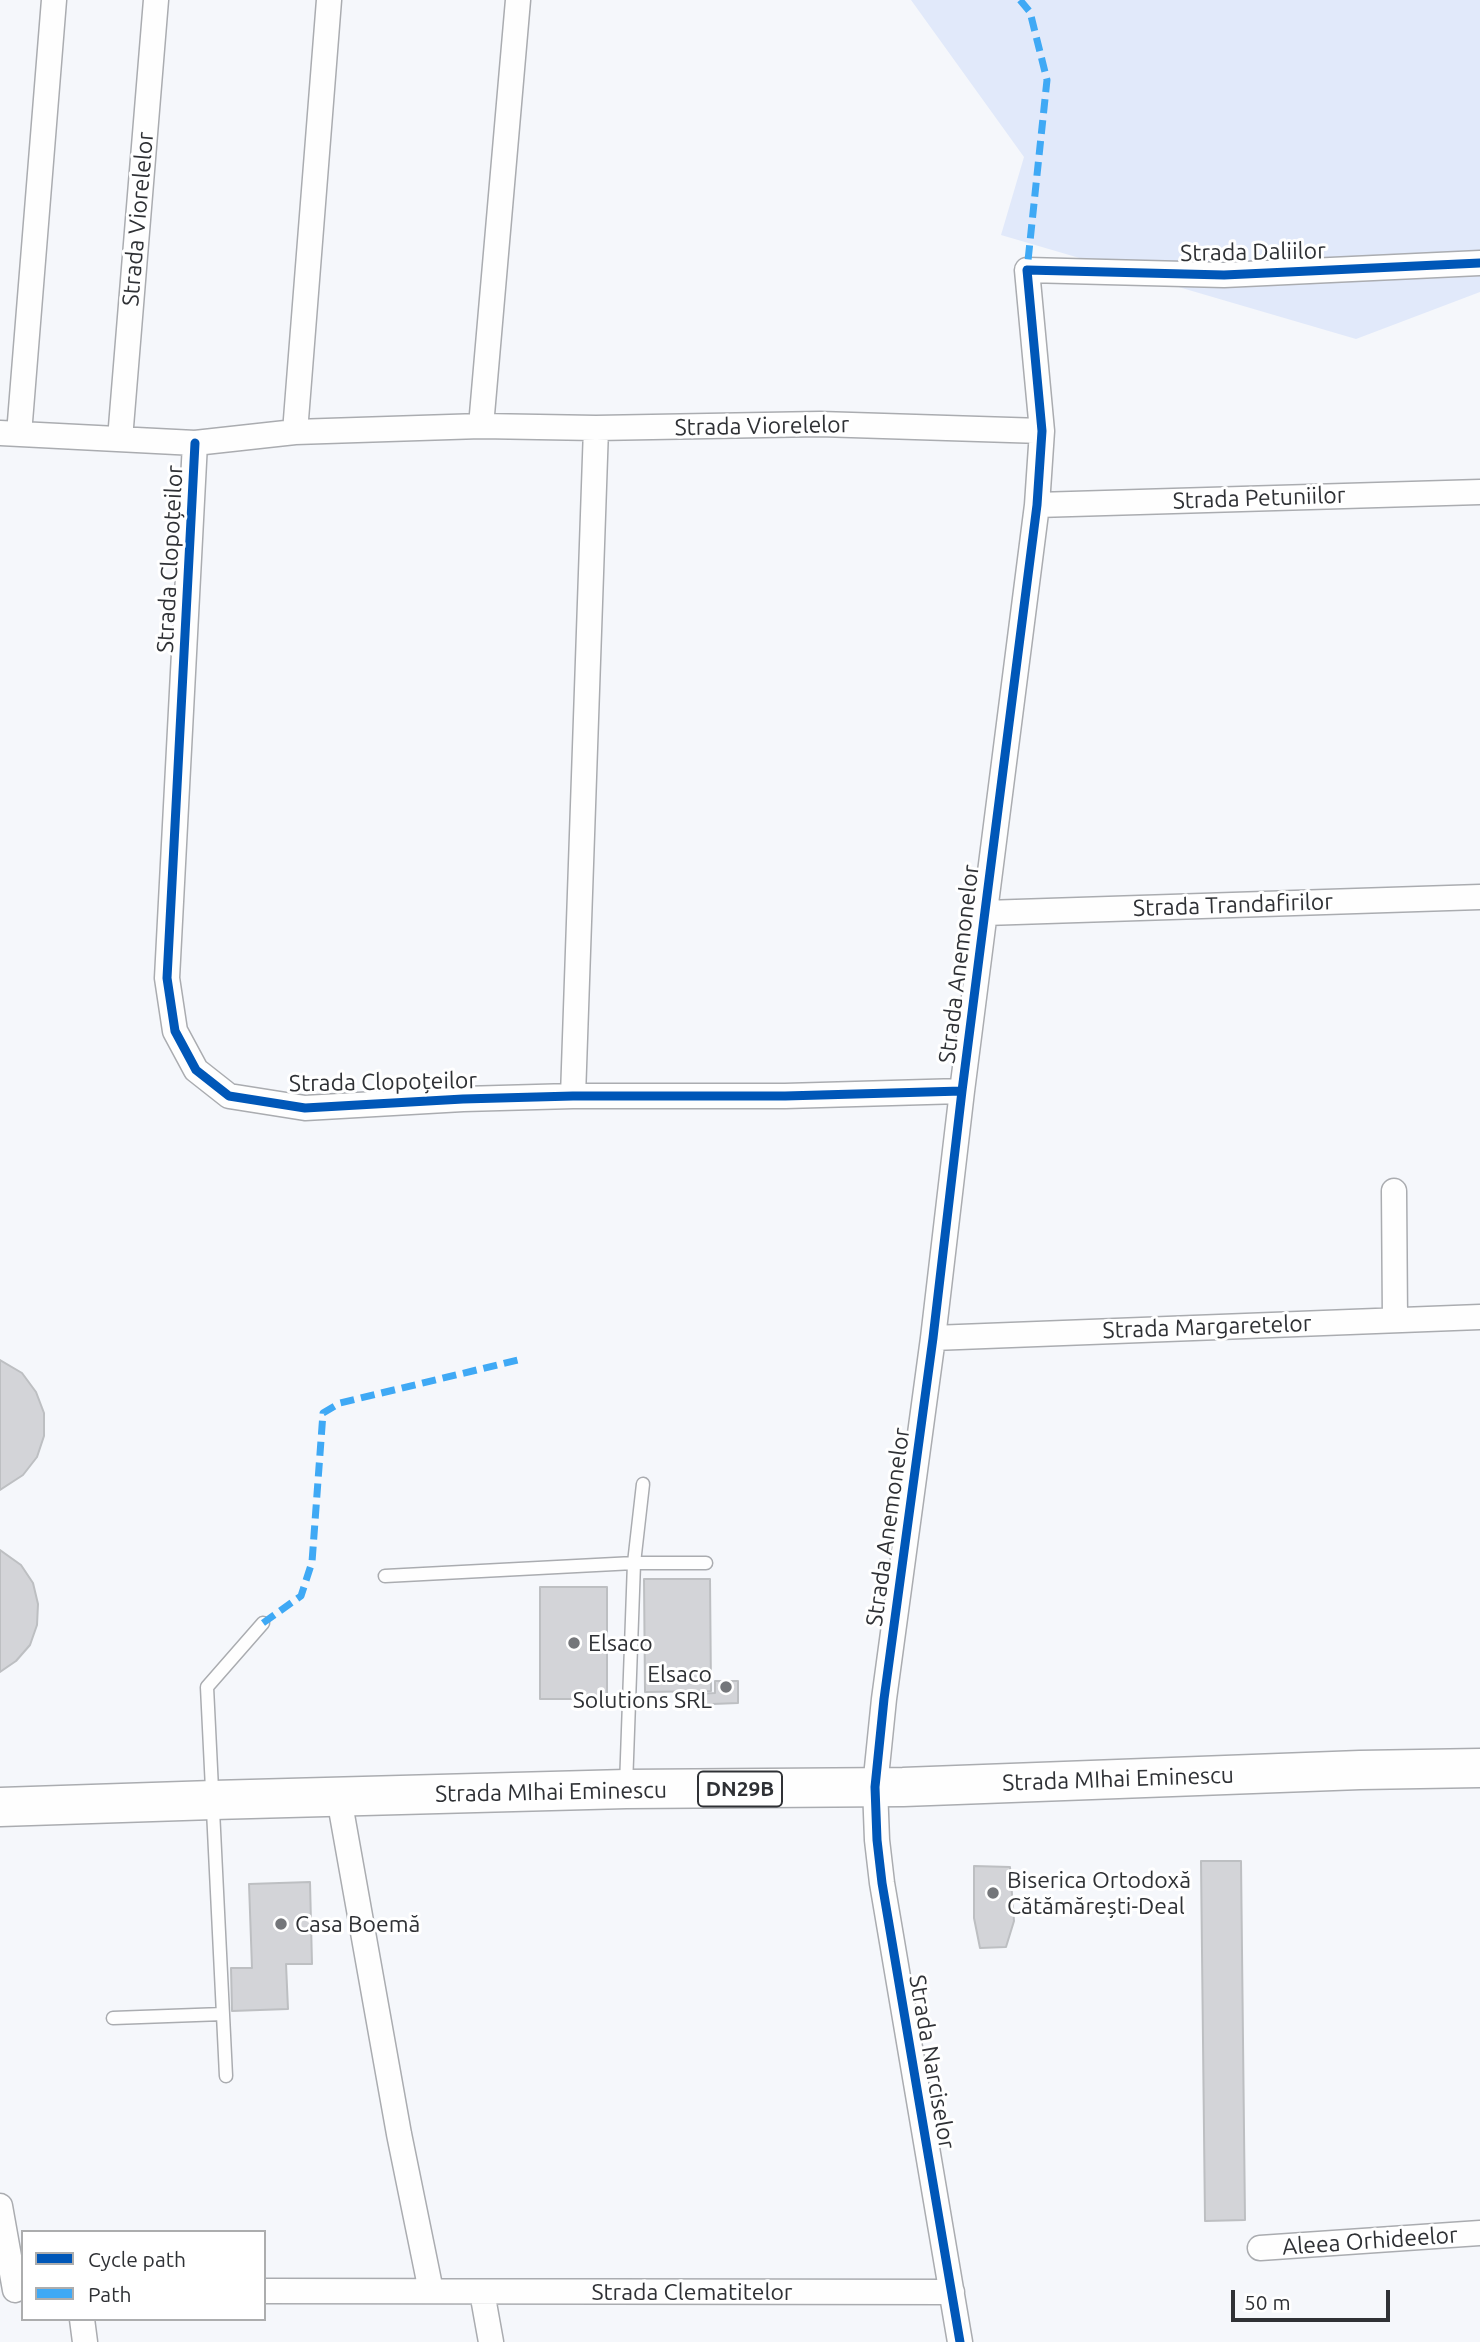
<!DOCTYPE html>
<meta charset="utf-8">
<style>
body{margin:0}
#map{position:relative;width:1480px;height:2342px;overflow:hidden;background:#f5f7fb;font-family:Ubuntu,sans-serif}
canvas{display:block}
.legend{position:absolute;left:21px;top:2230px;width:245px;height:91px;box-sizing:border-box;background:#fff;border:2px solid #acadae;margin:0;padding:9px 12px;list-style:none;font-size:21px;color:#2f3135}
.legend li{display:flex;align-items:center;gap:14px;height:35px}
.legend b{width:35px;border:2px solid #acadae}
.scale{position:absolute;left:1231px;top:2290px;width:159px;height:32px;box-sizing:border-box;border:4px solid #2f3135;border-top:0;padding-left:9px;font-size:21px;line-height:24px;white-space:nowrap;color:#2f3135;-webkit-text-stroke:5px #fff;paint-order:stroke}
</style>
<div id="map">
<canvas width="1480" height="2342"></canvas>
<ul class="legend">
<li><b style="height:9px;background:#0057b8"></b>Cycle path</li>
<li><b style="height:9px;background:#3fa9f5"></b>Path</li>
</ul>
<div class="scale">50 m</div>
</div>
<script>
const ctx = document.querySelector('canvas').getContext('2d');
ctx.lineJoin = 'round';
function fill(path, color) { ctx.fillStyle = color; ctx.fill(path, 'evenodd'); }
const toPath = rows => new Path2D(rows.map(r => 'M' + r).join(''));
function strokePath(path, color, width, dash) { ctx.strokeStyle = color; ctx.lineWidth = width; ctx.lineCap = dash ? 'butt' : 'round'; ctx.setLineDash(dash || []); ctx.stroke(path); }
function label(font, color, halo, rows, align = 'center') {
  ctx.font = font + ' Ubuntu,sans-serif'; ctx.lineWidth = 6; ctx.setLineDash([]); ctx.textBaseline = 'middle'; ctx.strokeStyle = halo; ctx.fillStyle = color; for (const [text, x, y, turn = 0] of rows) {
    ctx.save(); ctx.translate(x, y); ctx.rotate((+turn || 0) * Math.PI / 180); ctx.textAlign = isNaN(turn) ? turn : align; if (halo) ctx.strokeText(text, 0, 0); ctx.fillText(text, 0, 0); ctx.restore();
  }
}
const green = toPath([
 [911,0,1480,0,1480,292,1356,339,1001,235,1024,157]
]);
const building = toPath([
 [0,1360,22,1373,36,1392,44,1413,44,1436,37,1457,23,1475,0,1490,0,1360],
 [0,1550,21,1565,33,1583,38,1604,37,1625,30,1645,16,1661,0,1672,0,1550],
 [644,1579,710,1579,711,1691,645,1692,644,1579],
 [540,1587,607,1587,607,1699,540,1699,540,1587],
 [715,1681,738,1681,738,1703,687,1705,676,1701,675,1695,715,1693,715,1681],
 [1201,1861,1241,1861,1245,2220,1205,2221,1201,1861],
 [974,1866,1010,1867,1014,1921,1006,1947,980,1948,974,1918,974,1866],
 [310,1882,312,1964,286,1964,288,2009,232,2011,231,1968,252,1968,249,1884,310,1882]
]);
const service = toPath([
 [385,1576,634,1563,706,1563],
 [626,1786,634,1563,643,1484],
 [113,2018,223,2014],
 [226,2076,207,1687,263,1623]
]);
const minor = toPath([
 [481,426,518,0],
 [295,432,329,0],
 [0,433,195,443,295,432,481,426,596,428,820,424,1042,431],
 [19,434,54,0],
 [120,439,156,0],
 [195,443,167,978,175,1031,196,1070,229,1096,305,1108,463,1099,573,1096,785,1096,962,1091],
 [1037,505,1480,492],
 [985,913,1480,897],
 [573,1096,596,428],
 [1394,1191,1395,1320],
 [933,1338,1480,1317],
 [339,1798,399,2134,431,2291],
 [0,2206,15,2290],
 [1260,2248,1480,2233],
 [264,2291,952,2292],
 [482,2292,491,2342],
 [82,2319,85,2342],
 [960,2342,882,1883,877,1840,875,1787,884,1699,933,1338,962,1091,1037,505,1042,431,1027,270,1224,275,1480,263]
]);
const primary = toPath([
 [0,1807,213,1800,626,1789,903,1787,1360,1770,1480,1768]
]);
const quiet = toPath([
 [1020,0,1030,12,1047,80,1027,270],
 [263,1623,301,1596,312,1562,323,1413,340,1403,518,1360]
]);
const cycleway = toPath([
 [195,443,167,978,175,1031,196,1070,229,1096,305,1108,463,1099,573,1096,785,1096,962,1091],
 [960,2342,882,1883,877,1840,875,1787,884,1699,933,1338,962,1091,1037,505,1042,431,1027,270,1224,275,1480,263]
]);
const markers = [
 [574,1643,7,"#74767a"],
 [726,1687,7,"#74767a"],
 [993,1893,7,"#74767a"],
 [281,1924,7,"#74767a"]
];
const shields = [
 [740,1789,84]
];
const shieldNames = [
 ["DN29B",740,1789]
];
const streetNames = [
 ["Strada Viorelelor",138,219,-85],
 ["Strada Daliilor",1253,252,-1],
 ["Strada Viorelelor",762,426,-1],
 ["Strada Petuniilor",1259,498,-2],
 ["Strada Clopoțeilor",170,559,-87],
 ["Strada Trandafirilor",1233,905,-2],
 ["Strada Anemonelor",959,964,-83],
 ["Strada Clopoțeilor",383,1082,-1],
 ["Strada Margaretelor",1207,1327,-2],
 ["Strada Anemonelor",888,1527,-82],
 ["Strada MIhai Eminescu",1118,1779,-2],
 ["Strada MIhai Eminescu",551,1792,-1],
 ["Strada Narciselor",932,2062,80],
 ["Aleea Orhideelor",1370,2241,-4],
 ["Strada Clematitelor",692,2292]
];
const poiNames = [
 ["Elsaco",588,1643],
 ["Elsaco",712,1674,"right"],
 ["Solutions SRL",712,1700,"right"],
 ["Biserica Ortodoxă",1007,1880],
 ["Cătămărești-Deal",1007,1906],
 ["Casa Boemă",295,1924]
];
fill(green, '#e1e9fa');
fill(building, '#d3d4d8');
strokePath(building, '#bdbfc2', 2);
strokePath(service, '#aaacb0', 15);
strokePath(minor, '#aaacb0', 27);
strokePath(primary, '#aaacb0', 41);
strokePath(service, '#fefefe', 12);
strokePath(minor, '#fefefe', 24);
strokePath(primary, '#fefefe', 38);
strokePath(quiet, '#3fa9f5', 7, [14, 7]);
strokePath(cycleway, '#0057b8', 9);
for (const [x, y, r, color] of markers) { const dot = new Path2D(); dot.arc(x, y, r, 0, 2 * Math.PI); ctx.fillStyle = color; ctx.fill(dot); strokePath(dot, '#fff', 2.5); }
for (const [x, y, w] of shields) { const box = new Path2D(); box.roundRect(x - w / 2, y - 17.5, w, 35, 5); ctx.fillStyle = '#fff'; ctx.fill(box); strokePath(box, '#2f3135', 2); }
label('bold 21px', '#2f3135', null, shieldNames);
label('23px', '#2f3135', '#fff', streetNames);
label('23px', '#2f3135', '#fff', poiNames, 'left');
</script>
